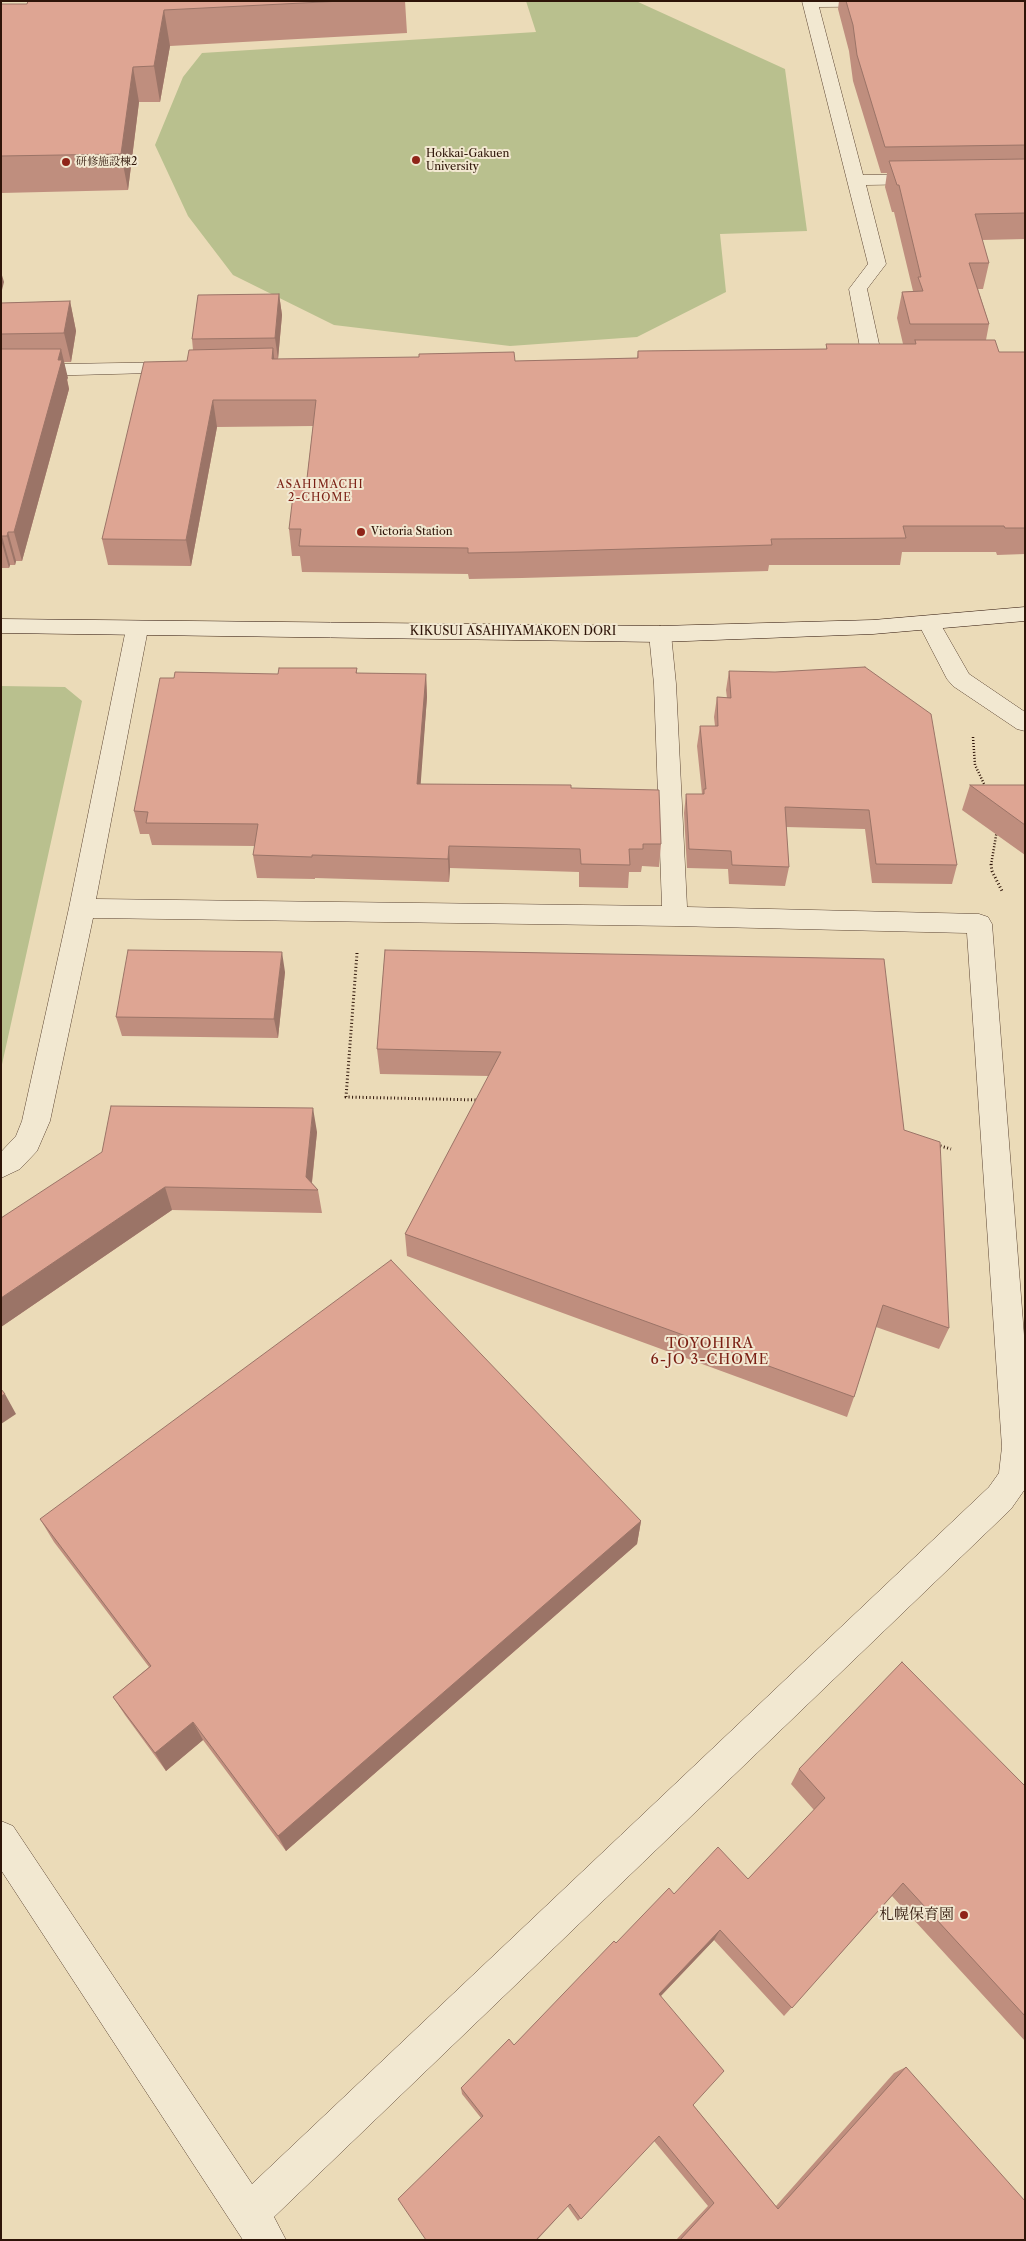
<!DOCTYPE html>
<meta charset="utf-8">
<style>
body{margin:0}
#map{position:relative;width:1026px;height:2241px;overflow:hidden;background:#ebdbb8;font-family:"Libre Caslon Text",serif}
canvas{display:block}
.frame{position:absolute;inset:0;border:2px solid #2e1408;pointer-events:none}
</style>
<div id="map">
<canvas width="1026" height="2241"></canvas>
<div class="frame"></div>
</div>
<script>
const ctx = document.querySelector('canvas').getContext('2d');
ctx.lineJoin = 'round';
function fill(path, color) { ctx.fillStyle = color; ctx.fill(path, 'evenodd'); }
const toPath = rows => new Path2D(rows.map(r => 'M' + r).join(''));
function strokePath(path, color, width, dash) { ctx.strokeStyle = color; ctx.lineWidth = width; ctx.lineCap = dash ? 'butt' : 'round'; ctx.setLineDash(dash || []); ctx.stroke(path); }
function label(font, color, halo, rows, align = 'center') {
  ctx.font = font + ' "Libre Caslon Text","Noto Serif JP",serif'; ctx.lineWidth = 4; ctx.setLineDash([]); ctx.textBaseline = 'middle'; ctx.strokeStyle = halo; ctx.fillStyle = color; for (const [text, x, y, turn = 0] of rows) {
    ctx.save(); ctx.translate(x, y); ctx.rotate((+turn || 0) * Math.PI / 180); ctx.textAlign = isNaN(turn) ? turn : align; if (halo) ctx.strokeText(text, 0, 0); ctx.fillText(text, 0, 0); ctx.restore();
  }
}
const green = toPath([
 [526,1,636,1,785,69,807,231,720,234,726,292,637,337,510,346,334,325,233,275,188,216,155,145,183,77,202,53,536,32],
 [1,686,65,687,82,701,1,1069]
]);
const pathFar1 = toPath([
 [973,737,975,765,986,788],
 [991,865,997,830]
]);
const path = toPath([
 [991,864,992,871,1002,891],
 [357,953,346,1097,480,1100],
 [937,1145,951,1149]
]);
const street = toPath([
 [802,1,933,1,930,4,925,6,819,7,863,175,923,174,929,175,932,179,929,183,923,184,866,185,886,264,867,289,881,353,903,355,906,359,903,363,872,364,865,362,862,358,849,289,868,264,802,1],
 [181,362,188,364,191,368,188,372,1,377,1,365,181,362],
 [929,616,937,618,969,674,1025,712,1025,731,1017,729,953,686,947,679,918,623,921,618,929,616],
 [137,622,145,624,148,629,96,899,662,906,654,684,649,634,652,629,660,626,668,629,671,634,676,684,687,907,979,914,988,917,992,924,1025,1348,1025,1489,1011,1509,274,2217,286,2240,243,2240,1,1870,1,1821,13,1826,252,2184,989,1487,999,1473,1002,1447,967,933,675,926,93,918,50,1121,37,1151,20,1169,1,1178,1,1152,16,1136,22,1121,69,908,126,629,129,624,137,622]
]);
const secondary = toPath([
 [1025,607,1025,621,873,634,660,642,1,633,1,619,660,626,873,620,1025,607]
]);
const wall = toPath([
 [28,1,405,1,407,33,170,46,160,102,139,102,128,190,1,193,1,4,27,4],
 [839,1,1025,1,1025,239,982,240,989,263,983,289,978,289,989,324,986,340,999,352,1025,352,1025,554,997,555,996,552,902,552,900,565,769,565,768,571,522,578,469,579,468,574,302,572,300,556,292,556,289,529,306,487,313,426,217,427,191,566,108,565,102,539,187,361,193,350,192,339,279,294,282,315,278,359,515,361,637,358,638,351,826,349,826,344,903,344,897,318,902,292,913,291,894,212,892,212,885,187,887,173,881,173,853,81,849,51,838,9],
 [70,301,76,331,71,362,64,362,69,389,22,561,16,561,15,565,10,565,9,568,1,568,1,303],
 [357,668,357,673,426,674,427,697,420,784,571,788,661,844,659,867,642,866,641,872,629,872,628,888,579,887,579,872,450,868,449,882,315,878,315,879,257,878,253,855,255,846,152,845,149,834,140,834,134,811,174,678,278,674],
 [729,671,957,865,952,884,872,883,865,829,786,827,789,867,785,886,729,884,728,869,687,868,684,813,686,794,702,794,697,746,700,726,715,726,714,717,717,697,727,698,726,690],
 [970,785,1025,785,1025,855,962,810],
 [385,950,904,1130,949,1328,939,1349,876,1327,854,1397,847,1417,407,1256,405,1234,489,1076,380,1074,377,1049],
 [285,972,278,1038,122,1036,116,1017],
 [317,1132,312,1183,318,1190,322,1213,172,1210,1,1327,1,1218],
 [40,1519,641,1521,637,1544,286,1851,203,1740,166,1771,125,1715,113,1697,149,1667,54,1542],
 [799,1769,1025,1786,1025,2041,892,1896,784,2016,714,1940,661,1996,693,2105,776,2206,894,2073,906,2067,1025,2240,676,2240,708,2206,654,2141,578,2221,568,2207,481,2118,462,2094,461,2088,514,2045,616,1943,674,1894,748,1879,814,1810,791,1784]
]);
const shadedWall = toPath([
 [164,10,170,46,160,102,154,66],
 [133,67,139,102,128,190,121,154],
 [1,272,4,282,1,294],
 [279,294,282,315,278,359,275,338],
 [70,301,76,331,71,362,64,333],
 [273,348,276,375,272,359],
 [61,349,68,378,67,380,69,389,22,561,14,532,58,360],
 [213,400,217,427,191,566,186,540],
 [8,532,16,561,15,565,7,536],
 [2,536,10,565,9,568,1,540],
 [426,674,427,697,419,807,417,784],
 [449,846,450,868,449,882,448,859],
 [282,952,285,972,278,1038,274,1019],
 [313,1108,317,1132,311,1190,306,1177],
 [165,1187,172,1210,1,1327,1,1298],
 [5,1394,16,1414,1,1424,1,1396],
 [641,1521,637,1544,286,1851,278,1836],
 [193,1722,203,1740,166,1771,155,1753],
 [720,1930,714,1940,654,2003,659,1994],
 [570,2204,537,2240,536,2240]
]);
const building = toPath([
 [28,1,342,1,164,10,154,66,133,67,121,154,1,156,1,4,27,4,28,1],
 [846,1,1025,1,1025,145,885,147,857,55,853,25,846,1],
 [1025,159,1025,213,975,214,989,263,969,263,989,324,910,324,902,292,923,291,918,277,921,277,899,185,897,185,889,161,1025,159],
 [279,294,275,338,192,339,198,295,279,294],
 [70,301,64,333,1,334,1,303,70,301],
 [915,340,995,340,999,352,1025,352,1025,528,1005,528,1004,526,903,526,906,538,771,539,772,545,522,552,468,553,468,548,299,546,301,529,289,529,294,487,306,487,316,400,213,400,186,540,102,539,144,362,187,361,189,350,273,348,272,359,419,357,419,354,514,352,515,361,638,358,638,351,827,349,826,344,916,344,915,340],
 [1,349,61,349,58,360,62,360,14,532,8,532,7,536,2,536,1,537,1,349],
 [865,667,931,714,957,865,876,864,869,810,785,807,789,867,732,865,731,851,689,849,686,794,704,794,704,789,706,789,700,726,718,726,717,697,731,698,729,671,775,672,865,667],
 [279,668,357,668,356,673,426,674,417,784,571,785,571,788,659,790,661,844,643,844,643,849,629,849,630,865,581,864,580,849,449,846,448,859,312,855,312,857,253,855,258,824,146,823,148,812,134,811,160,678,174,678,175,672,278,674,279,668],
 [970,785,1025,785,1025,825,970,785],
 [128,950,282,952,274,1019,116,1017,128,950],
 [385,950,884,959,904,1130,940,1142,949,1328,883,1305,854,1397,405,1234,501,1052,377,1049,385,950],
 [111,1106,313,1108,306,1177,318,1190,165,1187,1,1298,1,1218,102,1152,111,1106],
 [391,1260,641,1521,278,1836,193,1722,155,1753,113,1697,151,1666,40,1519,391,1260],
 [1,1389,5,1394,1,1396,1,1389],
 [902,1662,1025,1786,1025,2016,903,1883,792,2008,720,1930,659,1994,724,2071,693,2105,778,2209,906,2067,1025,2201,1025,2240,680,2240,714,2203,659,2136,581,2219,570,2204,536,2240,426,2240,398,2199,483,2116,461,2088,509,2039,514,2045,614,1941,616,1943,669,1888,674,1894,718,1847,748,1879,825,1798,799,1769,902,1662]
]);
const markers = [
 [416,160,5,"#8f2418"],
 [66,162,5,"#8f2418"],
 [361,532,5,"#8f2418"],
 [964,1915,5,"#8f2418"]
];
const farPoinames = [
 ["Hokkai-Gakuen",426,154],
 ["University",426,167],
 ["研修施設棟2",76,162],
 ["Victoria Station",371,532]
];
const farNeighbourhoodnames = [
 ["ASAHIMACHI",320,485],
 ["2-CHOME",320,498]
];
const streetNames = [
 ["KIKUSUI ASAHIYAMAKOEN DORI",513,632]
];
const neighbourhoodNames = [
 ["TOYOHIRA",710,1344],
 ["6-JO 3-CHOME",710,1360]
];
const nearPoinames = [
 ["札幌保育園",954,1915]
];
fill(green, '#b9c08e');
strokePath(street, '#5d4634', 1);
strokePath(secondary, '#2e1408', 1);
strokePath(pathFar1, '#2e1408', 2.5, [1, 2]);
strokePath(path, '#2e1408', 3, [1, 2.5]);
fill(street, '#f2e8d1');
fill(secondary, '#f2e8d1');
fill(wall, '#bf8e7e');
fill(shadedWall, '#9b7467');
fill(building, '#dea593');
strokePath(building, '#9b7467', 1);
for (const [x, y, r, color] of markers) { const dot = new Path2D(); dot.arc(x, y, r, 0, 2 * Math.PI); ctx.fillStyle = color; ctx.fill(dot); strokePath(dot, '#f2e8d1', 2); }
label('11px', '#2e1408', '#f2e8d1', farPoinames, 'left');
ctx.letterSpacing = '1px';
label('11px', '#7a1f14', '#f2e8d1', farNeighbourhoodnames);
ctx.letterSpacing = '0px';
label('12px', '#2e1408', '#f2e8d1', streetNames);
ctx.letterSpacing = '1px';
label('14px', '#7a1f14', '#f2e8d1', neighbourhoodNames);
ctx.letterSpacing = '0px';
label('15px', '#2e1408', '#f2e8d1', nearPoinames, 'right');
</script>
